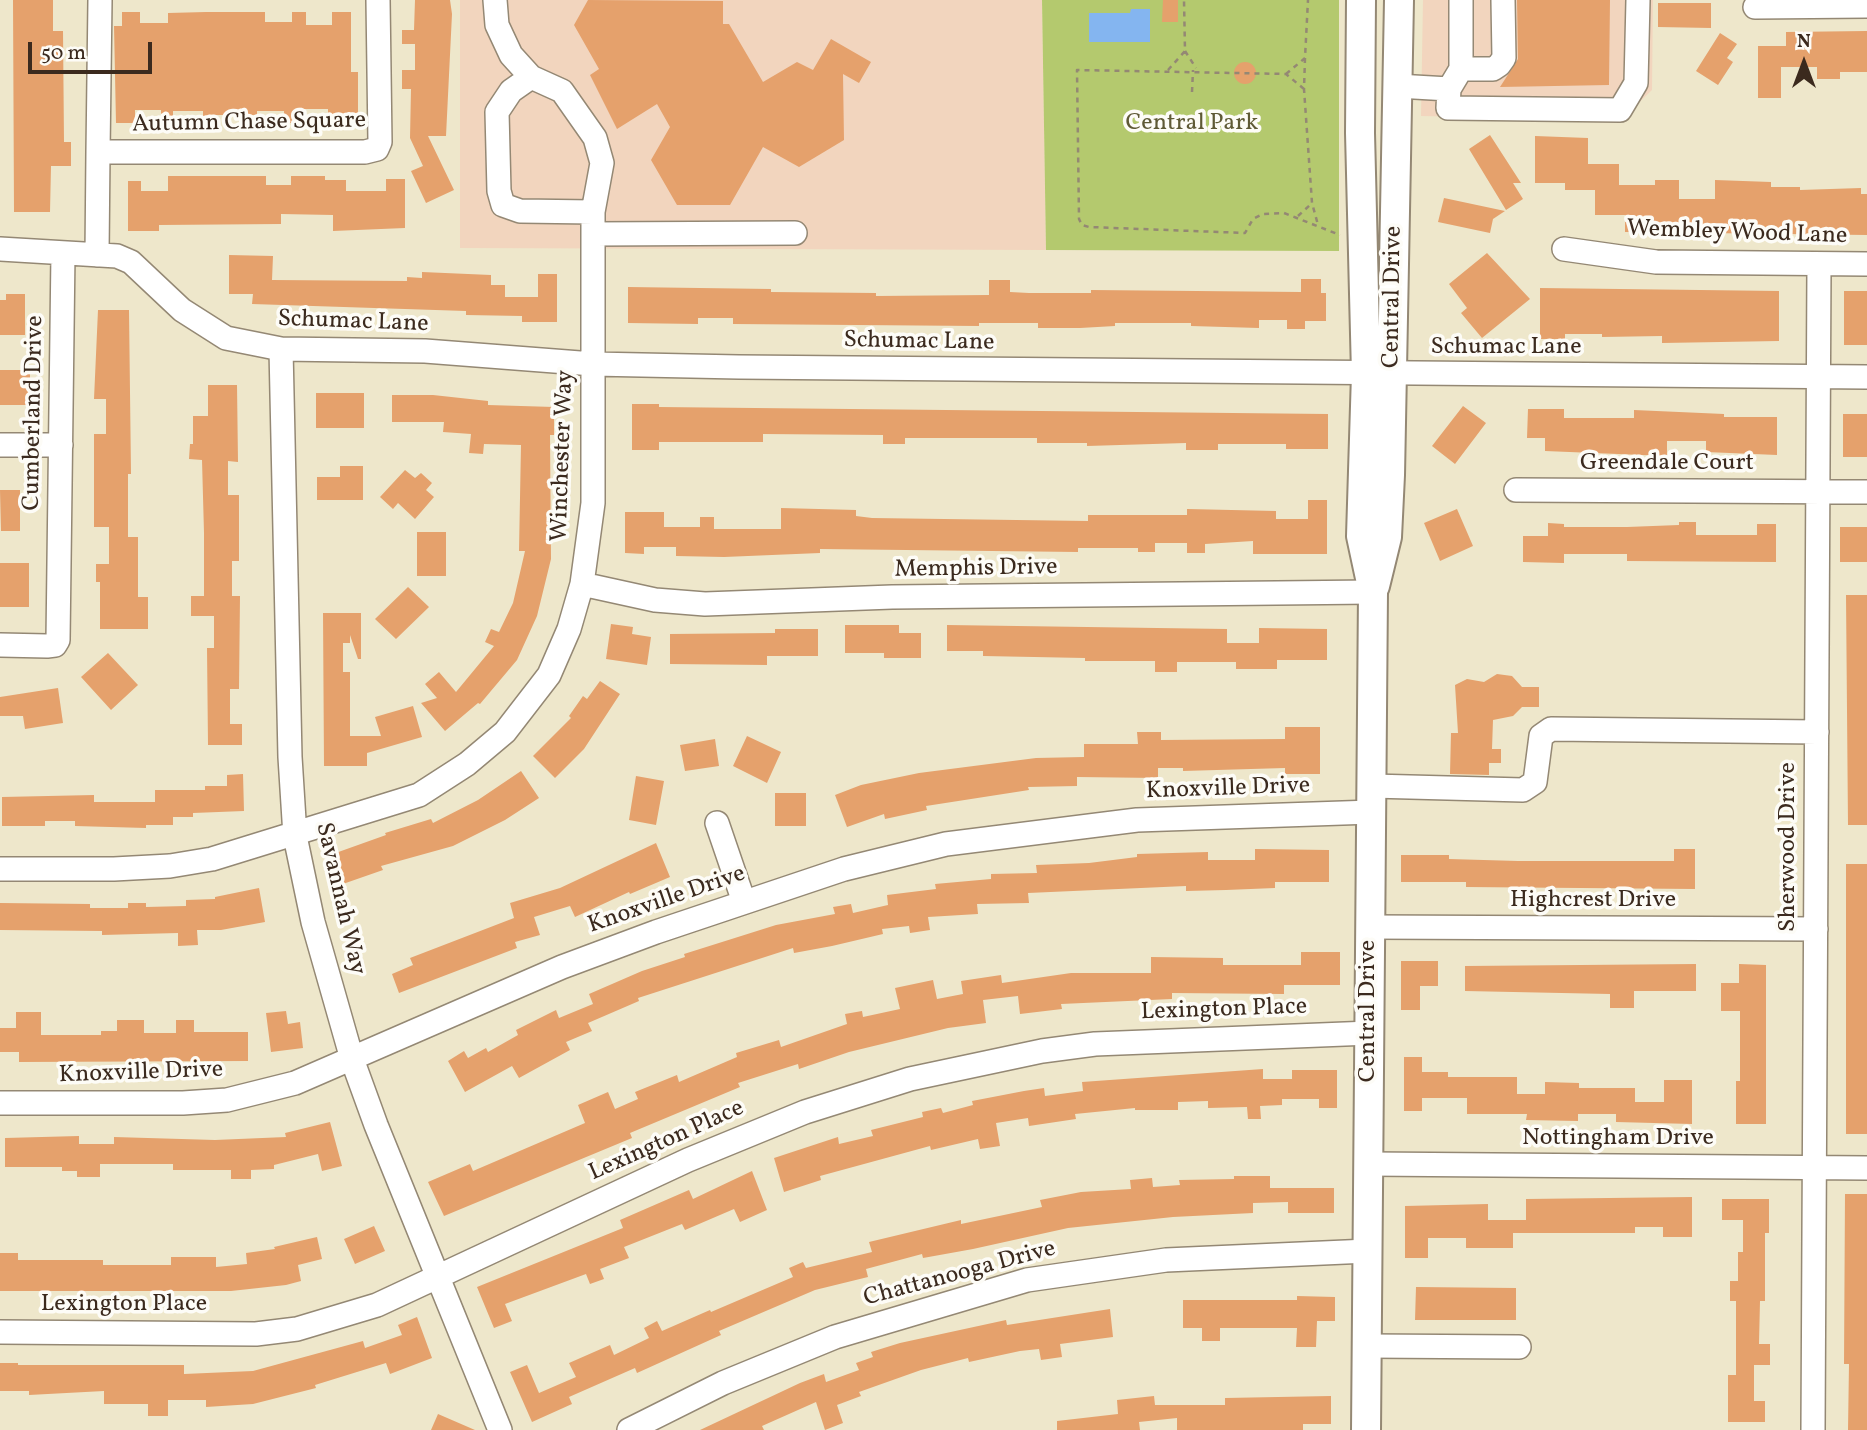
<!DOCTYPE html>
<style>
body{margin:0}
#map{position:relative;width:1867px;height:1430px;overflow:hidden;background:#eee7cb;font-family:Vollkorn,serif}
canvas{display:block}
.north{position:absolute;left:1769px;top:28px;width:70px;height:70px;-webkit-text-stroke:5px #fdfcf7;paint-order:stroke;rotate:0deg;font-size:19px;font-weight:700;line-height:28px;text-align:center;color:#3b2a1e}
.north::after{content:'';display:block;margin:auto;width:24px;height:32px;background:#3b2a1e;clip-path:polygon(50% 0,100% 100%,50% 72%,0 100%)}
.scale{position:absolute;left:28px;top:42px;width:124px;height:32px;box-sizing:border-box;border:4px solid #3b2a1e;border-top:0;padding-left:9px;font-size:21px;line-height:24px;white-space:nowrap;color:#3b2a1e;-webkit-text-stroke:5px #fdfcf7;paint-order:stroke}
</style>
<div id="map">
<canvas width="1867" height="1430"></canvas>
<div class="north">N</div>
<div class="scale">50 m</div>
</div>
<script>
const ctx = document.querySelector('canvas').getContext('2d');
ctx.lineJoin = 'round';
function fill(path, color) { ctx.fillStyle = color; ctx.fill(path, 'evenodd'); }
const toPath = rows => new Path2D(rows.map(r => 'M' + r).join(''));
function strokePath(path, color, width, dash) { ctx.strokeStyle = color; ctx.lineWidth = width; ctx.lineCap = dash ? 'butt' : 'round'; ctx.setLineDash(dash || []); ctx.stroke(path); }
function label(font, color, halo, rows, align = 'center') {
  ctx.font = font + ' Vollkorn,serif'; ctx.lineWidth = 7; ctx.setLineDash([]); ctx.textBaseline = 'middle'; ctx.strokeStyle = halo; ctx.fillStyle = color; for (const [text, x, y, turn = 0] of rows) {
    ctx.save(); ctx.translate(x, y); ctx.rotate((+turn || 0) * Math.PI / 180); ctx.textAlign = isNaN(turn) ? turn : align; if (halo) ctx.strokeText(text, 0, 0); ctx.fillText(text, 0, 0); ctx.restore();
  }
}
const built = toPath([
 [460,0,1042,0,1046,250,460,248],
 [1423,0,1653,0,1652,90,1621,120,1421,116]
]);
const green = toPath([
 [1042,0,1339,0,1339,251,1046,250]
]);
const water = toPath([
 [1131,9,1150,9,1150,42,1089,42,1089,13,1130,13]
]);
const building = toPath([
 [13,0,53,0,53,31,63,31,64,142,71,142,71,166,51,166,50,212,14,212],
 [415,0,450,0,452,14,446,136,428,136,454,190,426,203,411,171,423,166,410,138,411,89,402,89,402,70,415,70,415,44,402,44,402,30,414,30],
 [588,0,723,1,723,24,729,24,763,82,797,62,813,70,831,39,871,62,859,83,843,74,844,140,799,167,763,147,730,205,677,205,651,160,670,127,657,104,617,129,590,75,599,69,574,25],
 [1163,0,1178,0,1178,22,1162,22],
 [1517,0,1610,0,1609,85,1500,87,1518,59],
 [1658,3,1711,3,1711,28,1658,27],
 [122,12,140,12,140,23,168,23,168,13,206,12,265,12,265,22,292,22,292,12,306,12,306,25,332,25,332,12,351,12,351,72,358,72,358,115,343,115,343,125,328,125,328,109,303,109,303,123,284,123,284,111,257,111,257,115,216,115,216,123,203,123,203,111,173,111,173,123,161,123,161,110,135,110,135,123,116,123,114,26,122,26],
 [1867,31,1867,72,1840,72,1840,79,1817,79,1817,67,1781,67,1781,98,1758,98,1758,46,1786,46,1786,32],
 [1720,33,1737,44,1727,58,1733,62,1718,85,1696,71],
 '1234 73a11 11 0 1 1 22 0a11 11 0 1 1-22 0Z',
 [1490,135,1521,183,1513,183,1523,199,1506,210,1469,149],
 [1535,136,1588,138,1588,164,1619,164,1619,185,1655,185,1655,180,1679,180,1679,199,1715,199,1715,180,1771,182,1771,187,1800,187,1800,190,1861,188,1861,194,1867,194,1867,235,1625,232,1625,215,1595,215,1595,190,1565,190,1565,183,1535,183],
 [168,176,266,176,266,185,291,185,291,176,325,176,325,180,346,180,346,191,386,191,386,179,405,179,405,228,333,231,333,215,281,214,281,224,159,225,159,231,128,231,128,181,141,181,141,191,168,191],
 [1444,198,1505,211,1493,219,1490,233,1438,222],
 [1487,253,1530,299,1482,338,1461,313,1467,308,1449,284],
 [229,255,273,256,272,280,407,281,407,277,422,278,422,272,491,275,491,285,505,285,505,297,538,297,538,274,557,274,557,322,522,322,522,316,466,315,466,311,252,304,253,294,229,294],
 [1301,279,1321,279,1321,293,1326,293,1326,321,1305,321,1305,329,1287,329,1287,320,1259,320,1259,328,1191,326,1191,323,1115,323,1115,326,1080,328,1038,328,1038,323,979,323,979,326,733,324,733,318,698,318,698,324,628,323,628,287,771,289,771,292,876,293,876,296,989,295,989,280,1010,280,1010,292,1029,293,1091,293,1091,290,1301,292],
 [1540,288,1779,291,1779,341,1662,343,1662,336,1602,337,1602,334,1565,334,1565,339,1540,339],
 [1844,291,1867,291,1867,345,1844,345],
 [6,294,25,294,25,335,0,335,0,300,6,300],
 [98,310,129,310,131,474,128,474,128,537,138,537,138,597,148,597,148,629,100,629,100,582,96,582,96,564,109,564,109,527,94,527,94,434,106,434,106,399,94,399],
 [0,370,30,370,30,405,0,405],
 [208,385,237,385,238,462,228,461,228,495,239,495,239,561,232,561,232,596,240,596,239,689,230,689,230,724,242,724,242,745,208,745,207,648,214,648,214,616,191,616,191,596,204,596,204,533,202,460,189,459,190,444,193,444,193,416,208,416],
 [316,393,364,393,364,428,316,428],
 [392,395,433,395,488,401,488,405,554,407,554,435,550,435,551,559,537,616,517,660,480,704,478,703,445,731,421,703,437,698,425,684,439,672,456,692,494,646,485,642,491,629,499,632,513,603,525,551,519,551,521,445,484,444,483,454,469,453,471,434,443,432,444,422,392,422],
 [632,404,659,404,659,407,1328,414,1328,449,1286,449,1286,444,1218,444,1218,450,1186,450,1186,443,1087,446,1087,443,1037,443,1037,438,905,438,905,444,883,444,883,435,763,434,763,442,659,442,659,450,632,450],
 [1463,406,1486,423,1455,464,1432,446],
 [1528,409,1564,409,1564,418,1634,418,1634,410,1724,414,1724,417,1777,417,1777,455,1706,452,1706,441,1667,441,1667,456,1545,451,1545,438,1527,438],
 [1843,414,1867,414,1867,457,1843,457],
 [340,466,363,466,363,500,317,500,317,477,340,477],
 [405,470,415,478,421,473,432,483,426,490,434,497,415,519,398,503,393,509,380,497],
 [0,490,20,490,20,531,1,531],
 [1308,500,1327,500,1327,554,1253,554,1253,541,1205,544,1205,553,1187,553,1187,543,1155,543,1155,552,1138,552,1138,548,1078,548,1078,552,820,549,820,553,724,557,676,556,676,547,644,547,644,554,625,553,625,512,664,512,664,527,700,527,700,517,714,517,714,529,781,529,781,508,856,510,856,516,872,518,1088,521,1088,515,1187,515,1187,509,1276,511,1276,519,1308,519],
 [1457,509,1473,546,1440,561,1424,523],
 [1679,522,1696,522,1696,535,1757,535,1757,524,1776,524,1776,562,1627,561,1627,554,1564,554,1564,563,1523,562,1523,536,1548,536,1548,523,1564,524,1564,527,1627,527,1679,525],
 [1840,527,1867,527,1867,562,1840,562],
 [417,532,446,532,446,576,417,576],
 [0,563,29,563,29,607,0,607],
 [408,587,429,607,396,639,375,619],
 [1846,595,1867,595,1867,825,1848,825],
 [323,613,361,613,361,659,358,659,350,635,350,643,343,643,343,672,350,672,350,736,381,736,375,717,413,706,422,737,367,753,367,766,324,766],
 [611,624,633,627,632,634,651,637,647,665,606,659],
 [845,625,899,625,899,633,921,633,921,658,884,658,884,653,845,653],
 [947,625,1227,629,1227,643,1259,643,1259,628,1327,629,1327,660,1277,660,1277,669,1236,669,1236,662,1177,662,1177,672,1155,672,1155,661,1085,661,1085,658,983,656,983,651,947,651],
 [775,629,818,629,818,656,767,656,767,665,670,664,670,634,775,633],
 [108,653,138,685,111,710,81,677],
 [1497,674,1512,676,1522,687,1539,687,1539,707,1522,707,1513,716,1493,720,1492,749,1501,749,1501,763,1489,763,1489,775,1450,774,1451,733,1458,733,1455,685,1467,679,1484,682],
 [600,681,620,694,584,749,555,778,533,756,571,718,569,716,583,696,587,699],
 [58,688,63,723,25,729,23,716,0,716,0,697],
 [1285,727,1320,727,1320,774,1285,774,1285,768,1183,771,1183,768,1158,768,1158,778,1077,777,1077,786,1028,787,1029,790,926,806,927,810,885,819,884,814,847,827,835,795,861,785,919,773,1036,758,1084,757,1084,744,1138,744,1137,732,1161,732,1161,740,1285,739],
 [747,736,781,752,767,783,733,766],
 [715,739,719,766,685,771,680,745],
 [521,771,539,798,505,820,453,846,381,866,383,870,340,885,330,855,386,835,385,833,431,819,433,823,478,800],
 [243,774,244,811,193,813,193,817,173,817,173,825,146,825,146,828,75,826,75,821,45,821,45,826,2,826,2,797,94,795,94,802,155,802,155,790,205,790,205,786,227,786,227,775],
 [636,776,664,781,656,825,629,820],
 [775,793,806,793,806,826,775,826],
 [656,843,670,877,630,894,629,892,575,917,570,906,534,917,540,935,515,942,517,948,399,993,392,974,413,965,410,958,514,918,510,903,560,888],
 [1255,849,1329,850,1329,882,1275,882,1275,888,1226,890,1186,891,1186,886,1028,893,1029,903,977,904,978,914,928,917,930,930,910,933,909,926,882,929,883,934,832,946,794,953,793,948,638,998,639,1001,588,1023,592,1031,566,1042,570,1050,519,1078,512,1066,465,1092,448,1061,464,1051,468,1058,486,1048,488,1052,518,1035,516,1030,556,1010,559,1018,593,1004,589,994,642,971,685,957,684,954,776,925,835,914,833,907,851,904,853,913,888,905,887,895,936,889,935,884,991,879,991,874,1037,873,1036,865,1089,863,1137,857,1137,854,1208,852,1208,860,1255,860],
 [1674,849,1695,849,1695,889,1466,887,1466,882,1401,882,1401,855,1449,855,1449,859,1518,861,1674,861],
 [1846,864,1867,864,1867,1134,1846,1134],
 [259,888,265,922,221,930,197,930,198,945,178,946,178,933,102,935,102,931,0,930,0,903,90,904,90,908,128,908,128,903,146,903,146,907,186,906,186,900,215,899,215,897],
 [1301,952,1340,952,1340,985,1284,985,1284,994,1172,993,1172,999,1061,1004,1062,1009,1020,1014,1018,996,983,1000,986,1023,948,1028,849,1052,799,1069,798,1064,738,1083,740,1087,630,1133,632,1138,444,1216,428,1182,470,1164,473,1171,585,1123,578,1105,608,1092,615,1109,638,1099,635,1092,677,1075,679,1082,737,1057,736,1053,779,1040,781,1047,847,1024,845,1014,862,1011,863,1017,900,1009,895,988,933,980,937,999,963,994,961,981,1001,975,1002,983,1071,973,1151,973,1151,957,1223,958,1223,965,1301,965],
 [1401,961,1438,961,1438,986,1420,986,1420,1010,1401,1010],
 [1696,964,1696,991,1634,991,1634,1008,1610,1008,1610,994,1465,991,1465,966],
 [1739,964,1766,965,1766,1124,1736,1124,1736,1081,1740,1081,1740,1011,1721,1011,1721,983,1739,983],
 [286,1011,288,1024,300,1022,303,1048,271,1052,266,1013],
 [16,1012,41,1012,41,1035,101,1035,101,1031,117,1031,117,1020,144,1020,144,1033,176,1033,176,1020,194,1020,194,1032,248,1032,248,1061,19,1062,19,1052,0,1052,0,1028,16,1028],
 [1404,1057,1422,1057,1422,1072,1448,1072,1448,1077,1517,1077,1517,1094,1545,1094,1545,1082,1579,1083,1579,1088,1635,1088,1635,1102,1664,1102,1664,1080,1692,1080,1692,1124,1616,1122,1616,1114,1578,1114,1578,1121,1526,1120,1527,1114,1467,1114,1467,1098,1422,1098,1422,1111,1404,1111],
 [1263,1069,1263,1079,1292,1079,1292,1070,1337,1070,1337,1108,1319,1108,1319,1099,1282,1099,1282,1105,1260,1106,1261,1119,1248,1119,1247,1107,1208,1108,1208,1101,1178,1102,1178,1110,1135,1110,1135,1108,1075,1114,1076,1119,1029,1126,1028,1118,996,1123,1000,1146,980,1149,978,1139,931,1150,930,1146,820,1176,821,1180,784,1192,774,1158,838,1137,839,1144,873,1136,871,1130,923,1117,922,1112,941,1108,943,1113,973,1105,972,1101,1024,1091,1044,1088,1045,1096,1083,1091,1082,1082],
 [330,1122,342,1166,322,1171,318,1154,274,1165,274,1169,251,1170,251,1179,231,1179,231,1170,173,1170,173,1164,100,1164,100,1177,77,1177,77,1171,62,1171,62,1167,5,1167,5,1138,79,1136,79,1144,114,1144,114,1137,215,1140,286,1137,285,1133],
 [752,1171,767,1210,740,1222,734,1209,685,1230,682,1224,624,1247,629,1258,600,1269,604,1279,590,1284,586,1274,505,1304,512,1321,494,1328,477,1287,623,1228,620,1220,689,1190,693,1199],
 [1234,1176,1270,1176,1270,1188,1334,1188,1334,1213,1288,1213,1288,1202,1253,1203,1253,1213,1173,1217,1068,1228,973,1249,923,1258,922,1254,866,1269,868,1277,815,1290,719,1331,721,1335,637,1373,635,1368,569,1397,572,1404,532,1422,510,1372,527,1365,539,1393,576,1377,569,1363,610,1345,614,1355,649,1338,644,1328,657,1321,662,1331,710,1310,711,1312,793,1277,789,1268,803,1262,806,1268,872,1252,869,1242,961,1220,961,1224,1042,1207,1040,1200,1081,1192,1131,1189,1130,1180,1152,1178,1153,1187,1180,1185,1179,1180,1234,1179],
 [1845,1194,1867,1194,1867,1430,1848,1430,1849,1364,1844,1364],
 [1692,1197,1692,1237,1663,1237,1663,1227,1635,1227,1635,1233,1513,1233,1513,1248,1466,1248,1466,1238,1428,1238,1428,1258,1405,1258,1405,1206,1488,1204,1488,1220,1526,1220,1526,1199],
 [1722,1199,1769,1199,1769,1233,1765,1233,1765,1301,1760,1301,1759,1344,1770,1344,1770,1365,1754,1365,1754,1401,1765,1401,1765,1422,1728,1422,1728,1375,1736,1375,1736,1301,1730,1301,1730,1281,1738,1281,1738,1252,1743,1252,1743,1220,1722,1220],
 [374,1226,385,1251,355,1264,344,1239],
 [317,1237,322,1259,298,1265,301,1281,286,1285,231,1291,0,1291,0,1253,18,1253,18,1260,103,1260,103,1265,171,1265,171,1257,216,1257,216,1267,247,1264,246,1253,275,1249,274,1247],
 [1416,1287,1516,1288,1516,1320,1415,1320],
 [1297,1296,1335,1297,1335,1321,1317,1321,1316,1347,1296,1347,1297,1328,1220,1328,1220,1341,1202,1341,1202,1328,1183,1328,1183,1300,1297,1300],
 [1110,1309,1113,1337,1060,1344,1062,1357,1041,1360,1039,1349,1020,1351,969,1362,968,1358,921,1370,859,1392,861,1396,837,1405,843,1423,825,1430,816,1402,762,1426,764,1430,700,1430,800,1383,824,1374,826,1382,859,1370,856,1363,873,1357,871,1352,900,1343,1006,1320,1007,1325],
 [417,1317,432,1358,390,1374,386,1363,315,1385,316,1388,253,1404,206,1407,206,1400,168,1400,168,1416,148,1416,148,1404,104,1404,104,1391,29,1395,29,1391,0,1391,0,1363,18,1363,18,1365,184,1365,184,1374,253,1371,363,1341,365,1348,402,1335,398,1325],
 [1154,1396,1155,1405,1225,1405,1225,1398,1331,1396,1331,1424,1303,1424,1303,1430,1177,1430,1177,1418,1139,1422,1140,1430,1057,1430,1057,1421,1118,1414,1117,1400],
 [438,1414,475,1430,431,1430]
]);
const path = toPath([
 [1185,51,1196,68],
 [1305,58,1304,89,1312,203,1318,225],
 [1168,70,1185,51,1184,0],
 [1286,74,1305,58,1308,0],
 [1304,89,1286,74,1077,70,1079,219,1082,225,1089,227,1245,233,1253,219,1263,214,1284,213,1340,235],
 [1192,92,1193,70],
 [1298,216,1311,204]
]);
const minor = toPath([
 [100,0,98,152,365,152,377,149,380,142,378,0],
 [1755,7,1867,6],
 [1461,69,1493,69,1499,65,1504,58,1503,0],
 [531,77,511,91,497,112,499,191,503,205,520,211,593,212],
 [1397,86,1449,89,1461,69,1461,0],
 [1449,89,1448,108,1620,110,1636,83,1638,0],
 [593,234,795,233],
 [0,249,117,256,131,262,182,310,226,338,281,349,425,351,593,364,739,367,1867,377],
 [1564,249,1656,262,1867,264],
 [97,255,98,152],
 [281,349,290,757,295,836,313,922,352,1059,376,1125,500,1430],
 [0,445,61,445],
 [1516,490,1867,492],
 [582,584,655,600,705,604,892,597,1373,592],
 [0,645,47,646,55,645,58,640,63,253],
 [1372,786,1523,790,1535,782,1541,736,1551,729,1817,732],
 [717,823,744,902],
 [0,869,114,869,170,866,212,859,419,795,467,764,505,732,549,675,569,629,582,584,593,503,593,212,602,163,595,138,562,91,531,77,511,55,497,25,495,0],
 [1371,927,1816,929],
 [0,1103,183,1103,227,1100,295,1083,562,967,656,932,844,869,946,844,1137,820,1372,812],
 [1369,1164,1867,1168],
 [0,1332,256,1334,297,1329,377,1305,688,1160,805,1112,910,1079,1042,1051,1095,1044,1370,1033],
 [1367,1346,1519,1347],
 [629,1430,723,1383,835,1337,1027,1280,1166,1260,1368,1251],
 [1813,1430,1819,265]
]);
const major = toPath([
 [1361,0,1360,133,1366,374,1361,536,1373,592,1366,1430],
 [1375,586,1387,537,1390,475,1399,0]
]);
const streetNames = [
 ["Autumn Chase Square",249,124,-1],
 ["Wembley Wood Lane",1737,234,2],
 ["Central Drive",1394,297,-89],
 ["Schumac Lane",353,323,2],
 ["Schumac Lane",919,343,1],
 ["Schumac Lane",1506,349],
 ["Cumberland Drive",35,413,-89],
 ["Winchester Way",564,456,-88],
 ["Greendale Court",1667,465],
 ["Memphis Drive",976,570,-1],
 ["Knoxville Drive",1228,790,-2],
 ["Sherwood Drive",1790,847,-90],
 ["Savannah Way",339,899,77],
 ["Knoxville Drive",667,901,-19],
 ["Highcrest Drive",1593,902],
 ["Lexington Place",1224,1011,-2],
 ["Central Drive",1370,1011,-90],
 ["Knoxville Drive",141,1074,-2],
 ["Nottingham Drive",1618,1140],
 ["Lexington Place",667,1142,-24],
 ["Chattanooga Drive",960,1275,-15],
 ["Lexington Place",124,1306]
];
const parkNames = [
 ["Central Park",1192,125]
];
fill(built, '#f2d5be');
fill(green, '#b4c96e');
fill(water, '#84b5f0');
fill(building, '#e5a16c');
strokePath(minor, '#948874', 26);
strokePath(major, '#948874', 32);
strokePath(path, '#948874', 2.5, [5, 5]);
strokePath(minor, '#fff', 23);
strokePath(major, '#fff', 28);
label('24px', '#3b2a1e', '#fdfcf7', streetNames);
label('24px', '#5f5a36', '#fdfcf7', parkNames);
</script>
